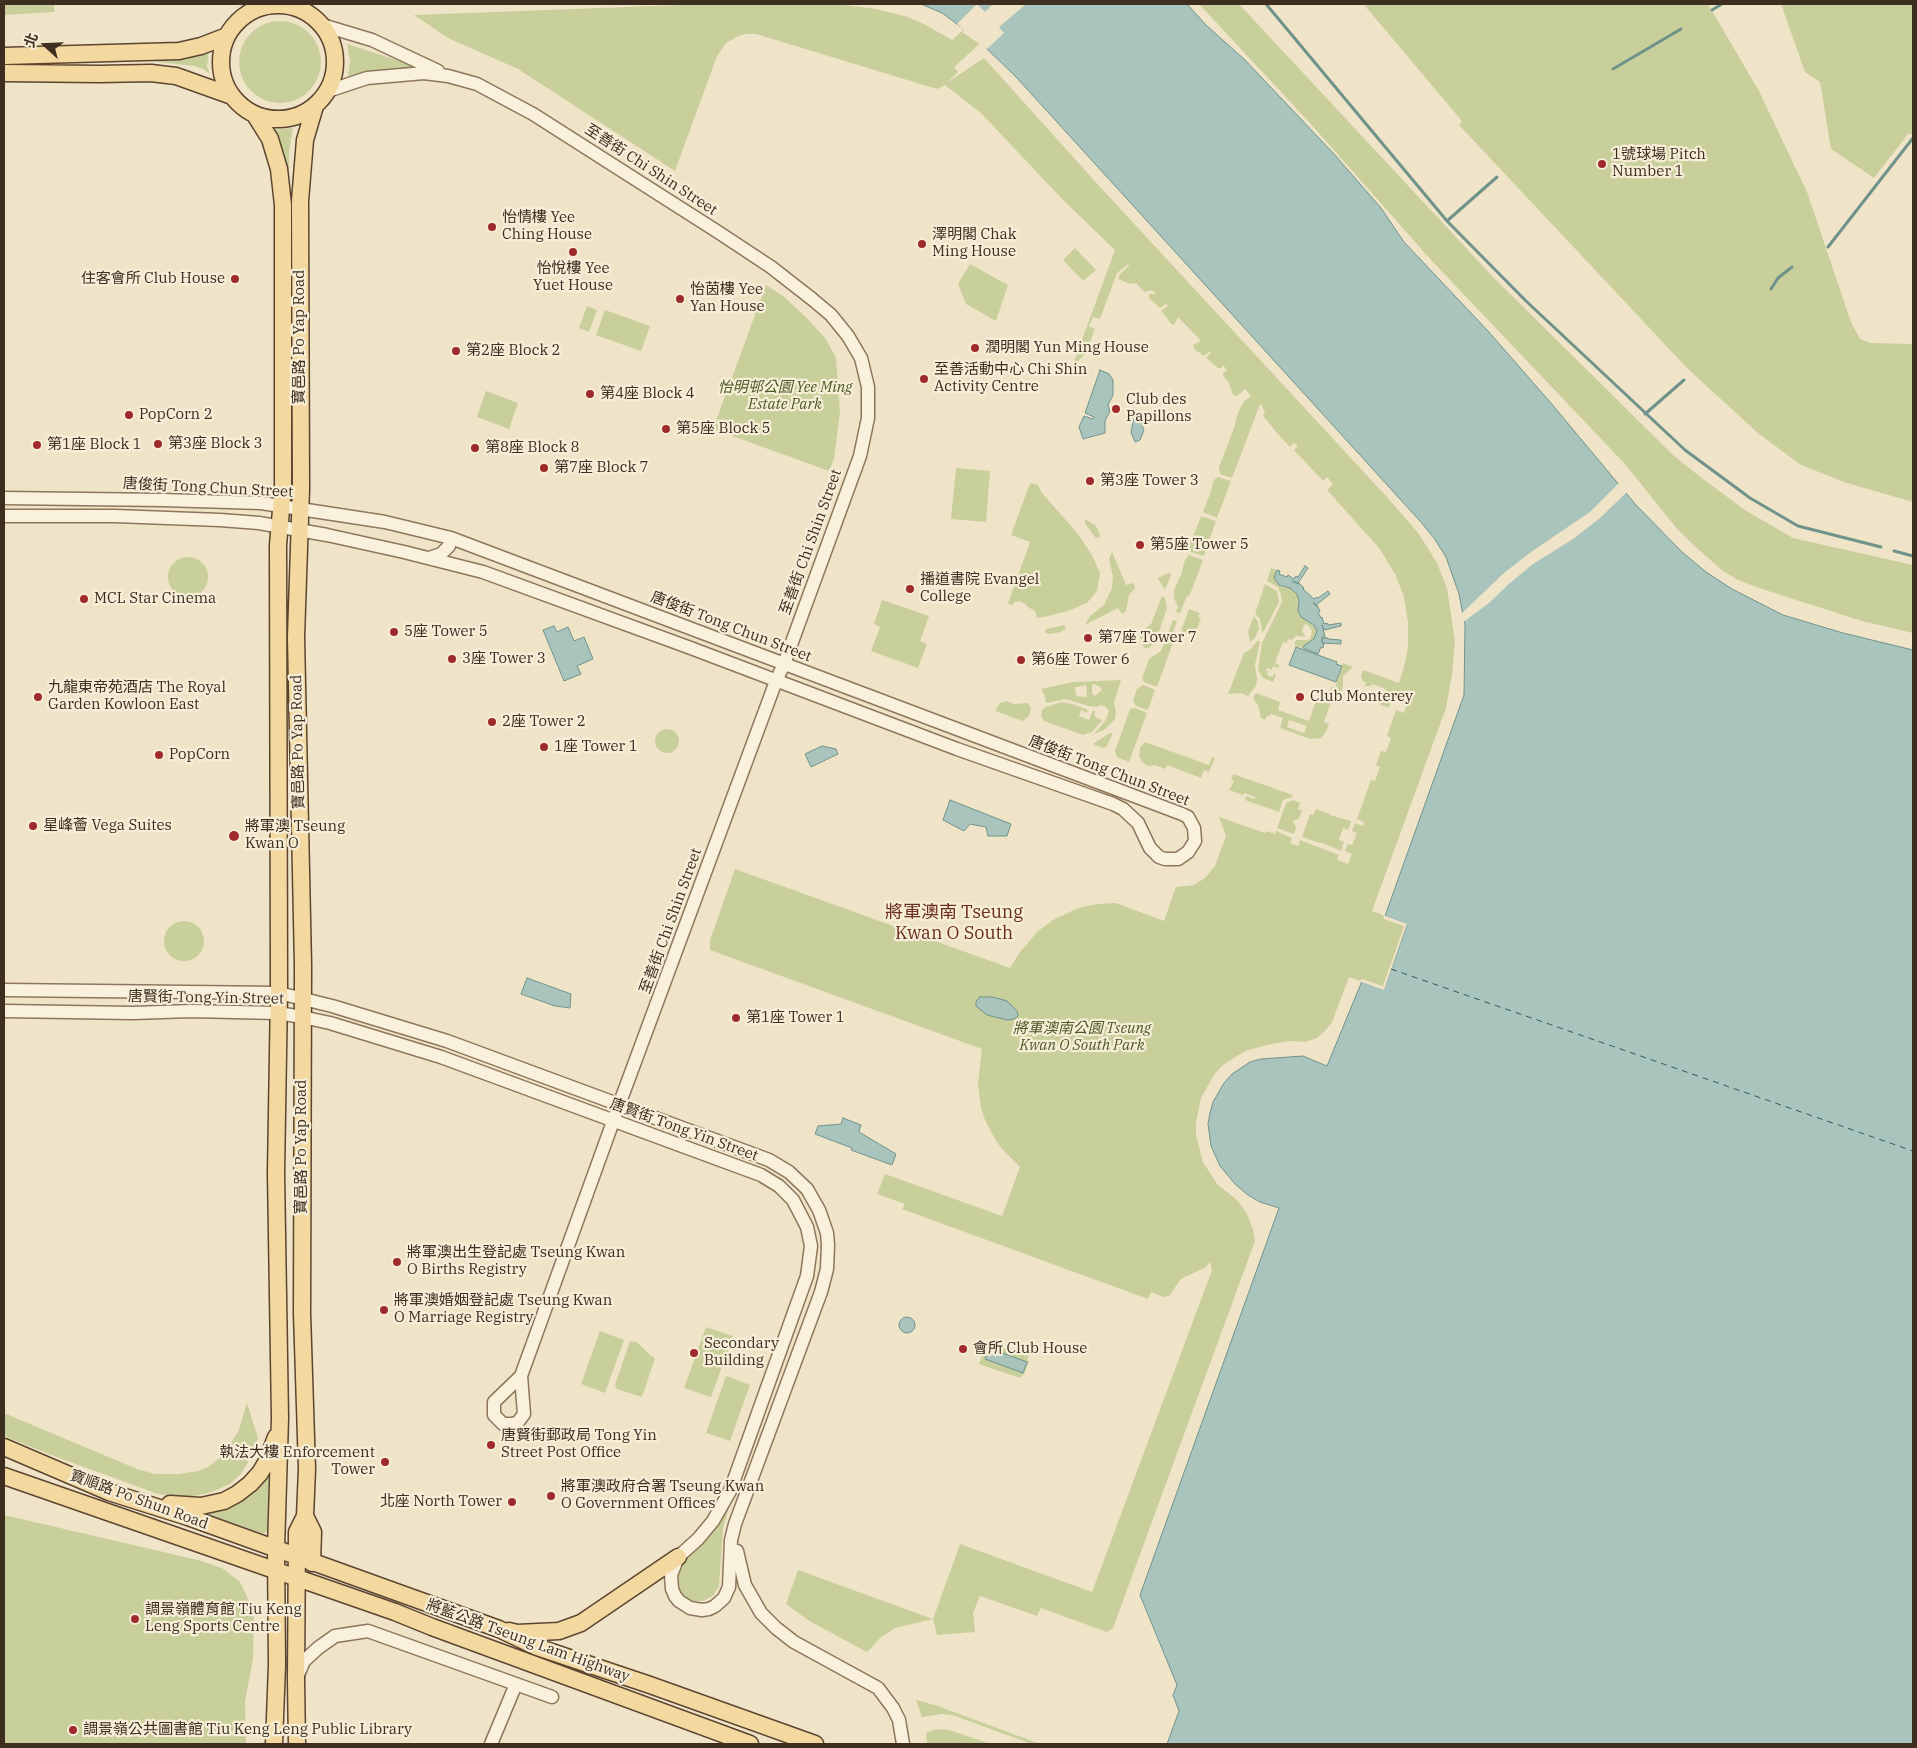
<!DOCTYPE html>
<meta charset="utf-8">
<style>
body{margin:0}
#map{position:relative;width:1917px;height:1748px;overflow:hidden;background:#f0e4c8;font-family:"IBM Plex Serif","Noto Sans TC",serif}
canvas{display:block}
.frame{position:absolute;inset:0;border:5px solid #3d2e20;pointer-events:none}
.north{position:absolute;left:20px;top:20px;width:50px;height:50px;-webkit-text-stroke:4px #f7eed8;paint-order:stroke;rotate:290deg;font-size:14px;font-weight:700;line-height:20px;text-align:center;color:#3d2e20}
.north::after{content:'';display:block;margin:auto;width:18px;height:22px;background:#3d2e20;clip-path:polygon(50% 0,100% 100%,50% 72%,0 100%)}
</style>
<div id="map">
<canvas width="1917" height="1748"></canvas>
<div class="frame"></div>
<div class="north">北</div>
</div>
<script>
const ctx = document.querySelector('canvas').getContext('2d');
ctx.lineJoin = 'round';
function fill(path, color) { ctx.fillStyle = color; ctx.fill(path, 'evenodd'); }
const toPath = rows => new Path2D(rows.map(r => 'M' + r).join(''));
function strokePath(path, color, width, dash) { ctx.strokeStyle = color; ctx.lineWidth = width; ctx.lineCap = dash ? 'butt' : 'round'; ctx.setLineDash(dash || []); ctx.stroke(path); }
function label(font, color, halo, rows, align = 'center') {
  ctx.font = font + ' "IBM Plex Serif","Noto Sans TC",serif'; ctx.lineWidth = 4.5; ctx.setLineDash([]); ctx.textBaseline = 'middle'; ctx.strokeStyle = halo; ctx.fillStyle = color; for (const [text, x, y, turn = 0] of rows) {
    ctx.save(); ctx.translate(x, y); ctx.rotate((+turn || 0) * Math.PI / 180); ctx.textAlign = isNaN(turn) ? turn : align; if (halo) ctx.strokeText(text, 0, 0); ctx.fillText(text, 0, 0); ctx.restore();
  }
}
const green = toPath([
 [4,4,54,4,54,12,4,15],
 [706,4,837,4,876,9,908,17,924,24,952,40,992,4,1024,4,954,67,958,72,948,82,984,58,1101,188,1387,497,1419,534,1437,563,1447,588,1455,641,1452,675,1446,708,1372,911,1407,924,1384,990,1349,977,1332,1022,1325,1031,1317,1038,1305,1042,1290,1041,1271,1044,1245,1051,1223,1065,1214,1075,1201,1098,1196,1123,1196,1136,1203,1162,1217,1184,1237,1200,1246,1212,1253,1229,1255,1241,1113,1628,1107,1632,1041,1608,1037,1616,980,1596,973,1613,975,1632,937,1635,933,1619,895,1628,880,1638,867,1652,811,1622,786,1604,798,1570,933,1619,960,1544,1092,1592,1212,1270,1210,1262,1206,1267,1181,1279,1169,1296,1163,1297,1151,1292,1148,1299,902,1209,905,1204,877,1194,885,1174,1002,1216,1020,1167,1003,1150,996,1141,985,1120,981,1108,978,1084,982,1049,710,950,710,940,735,869,1010,968,1020,952,1038,931,1053,920,1078,908,1097,904,1116,903,1164,921,1176,887,1194,885,1205,878,1215,866,1226,836,1219,817,1265,833,1266,831,1275,834,1276,831,1292,838,1290,843,1298,846,1300,840,1339,855,1337,860,1348,864,1352,854,1345,851,1348,844,1352,845,1357,833,1352,831,1355,823,1363,826,1364,822,1357,819,1371,780,1375,781,1380,767,1376,765,1381,751,1386,752,1391,738,1387,736,1396,710,1404,713,1407,703,1393,697,1389,708,1380,705,1386,689,1372,684,1371,686,1365,686,1366,682,1362,681,1361,676,1363,670,1399,683,1405,663,1408,647,1408,623,1404,597,1396,576,1380,549,1327,490,1333,484,1327,477,1323,481,1294,450,1298,446,1294,443,1290,447,1277,433,1263,416,1265,411,1260,404,1232,478,1220,474,1219,467,1234,428,1238,413,1244,401,1251,396,1245,389,1237,396,1233,395,1228,381,1223,376,1223,373,1227,370,1223,365,1221,368,1218,368,1206,358,1211,353,1210,351,1204,356,1194,349,1193,345,1201,341,1178,317,1174,325,1170,323,1166,316,1161,311,1168,306,1166,304,1160,308,1149,298,1149,294,1156,294,1152,290,1144,292,1136,283,1130,284,1118,279,1120,274,1129,266,1128,264,1117,273,1100,319,1093,317,1089,326,1095,329,1088,347,1082,345,1080,351,1085,354,1072,367,1115,250,1064,201,982,114,945,85,937,89,756,34,745,34,736,37,726,43,717,56,675,171,518,69,448,38,414,15],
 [1199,4,1239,4,1494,278,1673,455,1703,479,1745,510,1793,538,1913,565,1913,633,1862,621,1762,589,1738,580,1723,571,1700,551,1678,530,1624,463,1432,261,1309,122],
 [1367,4,1708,4,1759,91,1807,192,1851,322,1860,339,1871,343,1913,344,1913,502,1847,483,1801,465,1759,434,1687,368,1459,125,1462,121,1365,6],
 [1781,4,1820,5,1821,4,1913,4,1913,134,1908,134,1874,178,1831,149,1820,82,1805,72],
 '239 62a41 41 0 1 1 82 0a41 41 0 1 1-82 0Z',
 [347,44,415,66,414,69,384,69,348,76,350,61],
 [209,50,207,67,210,74,203,69,194,66,158,62,158,59],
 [293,128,289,153,289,222,272,130],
 [1075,248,1096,270,1083,281,1063,260],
 [970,264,1008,285,996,321,966,304,958,284],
 [766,285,783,296,806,317,826,339,836,358,840,412,834,459,829,471,713,429],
 [587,306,597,310,589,332,579,328],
 [605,310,650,326,641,351,596,335],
 [486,391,518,403,509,429,477,417],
 [956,468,990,471,986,522,951,519],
 [1218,477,1231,481,1217,518,1203,512,1210,494,1214,480],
 [1030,483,1038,485,1042,493,1078,534,1092,555,1100,573,1097,591,1087,603,1068,611,1044,617,1037,618,1035,611,1026,606,1026,604,1018,601,1017,602,1014,602,1013,605,1008,604,1030,542,1011,535],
 [1201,517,1204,517,1216,521,1204,556,1191,552,1189,546],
 [1085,519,1096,526,1100,535,1099,538,1095,537,1085,523],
 [1112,552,1126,585,1134,583,1135,588,1129,595,1126,611,1122,614,1118,608,1085,625,1090,616,1104,605,1112,588,1113,577,1109,559],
 [1189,555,1203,560,1189,597,1187,596,1180,613,1176,612,1178,607,1174,598,1174,590,1181,575,1185,560],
 '168 577a20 20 0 1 1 40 0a20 20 0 1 1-40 0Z',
 [1271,568,1277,570,1275,573,1277,584,1282,587,1290,588,1297,594,1299,601,1298,610,1301,617,1311,623,1317,630,1314,639,1303,648,1294,645,1296,640,1307,640,1310,639,1312,631,1307,624,1304,625,1302,631,1306,637,1296,636,1292,640,1288,639,1287,643,1283,642,1275,663,1279,665,1278,668,1273,666,1272,670,1267,668,1266,670,1268,671,1267,675,1272,677,1274,674,1276,674,1273,682,1263,678,1258,670,1262,643,1282,602,1281,595,1278,587,1267,581],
 [1168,573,1170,573,1171,575,1166,588,1164,589,1158,578],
 [1265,584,1277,591,1279,602,1264,631,1262,632,1260,619,1255,614],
 [1162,596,1165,598,1167,608,1156,641,1149,648,1144,648,1140,636,1142,631,1151,624],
 [882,600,929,616,920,641,927,644,918,668,871,651,880,627,874,624],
 [1189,609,1200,613,1198,617,1201,618,1196,632,1193,631,1192,635,1181,631],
 [1254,616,1258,622,1259,629,1255,638,1250,642,1248,631],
 [1173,620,1177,621,1171,639,1174,640,1157,687,1144,682,1142,678,1149,659,1161,651],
 [1064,625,1066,628,1061,632,1049,634,1045,632,1046,629],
 [1257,641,1260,641,1255,665,1257,679,1256,686,1248,696,1241,693,1228,694,1244,653,1251,649],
 [1343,663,1353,667,1343,676,1343,686,1336,704,1331,702,1324,722,1329,724,1326,732,1321,738,1310,739,1280,728,1283,718,1271,714,1269,716,1267,716,1265,720,1261,718,1258,705,1253,698,1256,693,1280,702,1278,710,1309,721,1319,692,1325,696,1328,690,1330,691,1331,687,1335,688],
 [1289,720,1307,726,1304,733,1287,727],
 [1121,680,1114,703,1116,712,1115,719,1104,730,1094,734,1106,720,1109,711,1106,707,1101,705,1096,707,1088,706,1066,699,1046,703,1045,696,1041,689,1073,682],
 [1094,684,1100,687,1102,690,1095,696,1092,694,1092,685],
 [1086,685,1087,697,1076,696,1075,687],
 [1143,685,1155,690,1148,710,1136,706,1133,700,1137,689],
 [1006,701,1014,704,1028,703,1031,709,1029,716,1023,721,995,711,1000,703],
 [1061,702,1072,704,1088,710,1087,713,1081,710,1079,716,1089,720,1093,710,1095,711,1094,715,1097,718,1102,720,1092,732,1083,735,1044,721,1041,716,1042,710,1046,707],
 [1135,708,1147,713,1129,762,1117,757,1115,751,1129,712,1130,709],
 '655 741a12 12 0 1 1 24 0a12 12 0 1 1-24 0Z',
 [1110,733,1113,734,1106,747,1102,748,1093,744],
 [1145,742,1209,765,1212,757,1215,758,1209,772,1204,770,1201,778,1167,765,1165,769,1155,765,1148,766,1142,762,1139,756,1140,747],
 [1233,774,1293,795,1292,797,1283,800,1279,812,1245,800,1246,796,1254,799,1255,797,1245,793,1243,795,1229,790,1234,781,1231,780],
 [1294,800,1300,803,1298,809,1302,810,1299,819,1293,821,1296,828,1294,834,1277,828,1286,803],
 [1316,809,1330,814,1330,815,1351,821,1348,830,1343,828,1339,840,1344,842,1341,851,1320,842,1319,843,1302,837,1310,814,1313,815],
 '164 941a20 20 0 1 1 40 0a20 20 0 1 1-40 0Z',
 [706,1327,733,1336,711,1397,684,1388],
 [600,1331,624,1340,605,1393,581,1384],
 [630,1341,637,1342,650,1355,655,1358,642,1397,617,1389,615,1385],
 [988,1341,1029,1356,1027,1360,1029,1361,1024,1375,1022,1375,1020,1378,979,1364],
 [726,1376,750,1385,730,1441,706,1433],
 [247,1403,258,1438,251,1457,241,1474,230,1484,212,1492,185,1498,158,1494,62,1459,6,1437,4,1426,4,1413,137,1469,155,1474,178,1474,199,1471,210,1466,223,1455,238,1432],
 [272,1468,268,1530,265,1533,261,1533,207,1514,207,1511],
 [729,1507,723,1528,719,1586,713,1596,703,1601,692,1601,687,1599,682,1596,674,1581,683,1560,704,1542,717,1526],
 [4,1515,198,1560,222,1568,240,1582,254,1611,253,1659,245,1701,246,1744,4,1744],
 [916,1700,938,1706,1040,1744,1032,1744,952,1715,942,1714,922,1717],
 [937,1729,949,1730,991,1744,927,1744,926,1733]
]);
const water = toPath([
 [921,4,1187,4,1206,25,1245,60,1334,154,1381,208,1404,242,1488,331,1550,402,1636,505,1682,552,1706,572,1732,589,1783,615,1843,633,1913,650,1913,1744,1167,1744,1179,1711,1173,1695,1177,1685,1140,1595,1279,1208,1260,1202,1248,1195,1235,1184,1220,1166,1211,1146,1208,1124,1210,1113,1213,1102,1224,1083,1232,1074,1250,1062,1261,1059,1303,1056,1327,1066,1362,981,1384,989,1407,925,1385,916,1464,695,1465,625,1459,594,1446,557,1434,538,1420,521,1016,77,981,43,957,24,942,13,921,4],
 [1100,370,1109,374,1113,380,1113,395,1108,405,1110,411,1105,421,1105,433,1083,439,1079,427,1084,416,1093,419,1094,417,1085,413,1100,370],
 [1134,418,1141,422,1144,430,1140,440,1135,442,1131,432,1134,418],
 [1305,566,1308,568,1298,583,1292,581,1298,584,1299,583,1304,588,1303,589,1314,599,1317,597,1318,598,1328,591,1330,594,1316,605,1313,602,1316,606,1317,605,1320,611,1318,612,1321,618,1322,617,1324,624,1327,623,1328,625,1341,623,1341,626,1324,630,1322,625,1325,637,1322,637,1322,642,1323,638,1328,638,1328,639,1341,640,1341,644,1322,643,1324,644,1323,648,1321,647,1318,654,1303,648,1305,645,1314,639,1317,631,1314,625,1301,617,1298,611,1299,601,1297,594,1290,588,1279,585,1274,578,1277,570,1280,571,1279,574,1287,577,1288,575,1294,579,1296,576,1298,577,1305,566],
 [554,626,557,632,568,627,574,641,584,637,593,659,577,666,581,674,564,681,543,630,554,626],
 [1296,647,1337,662,1336,664,1342,666,1336,682,1289,665,1296,647],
 [822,746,836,749,838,754,811,767,805,754,822,746],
 [950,800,1011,824,1007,836,988,836,986,827,970,824,964,831,943,820,950,800],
 [527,978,571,994,570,1008,555,1006,521,994,527,978],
 [980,997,993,997,1007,1001,1017,1011,1018,1016,1014,1019,1007,1020,987,1015,976,1006,976,1001,980,997],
 [843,1118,861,1125,859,1132,896,1154,892,1165,851,1150,852,1148,815,1134,818,1126,841,1124,843,1118],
 '899 1325a8 8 0 1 1 16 0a8 8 0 1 1-16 0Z',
 [989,1348,1027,1362,1023,1373,985,1359,989,1348]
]);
const pier = toPath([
 [977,4,985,12,993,4,1026,4,999,27,1004,33,987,49,962,32,964,30,957,24],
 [1620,482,1628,491,1600,518,1573,539,1533,564,1510,583,1489,603,1462,623,1460,615,1504,573,1531,552,1590,512],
 [1383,915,1407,924,1384,990,1359,981,1362,979,1383,986,1394,955,1404,926,1384,919]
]);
const stream = toPath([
 [1266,4,1447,221,1526,301,1685,450,1750,498,1798,526,1881,547],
 [1712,10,1722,4],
 [1613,69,1681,29],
 [1447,221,1497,177],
 [1828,247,1913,138],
 [1771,289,1778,278,1792,267],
 [1645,414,1684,380],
 [1894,551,1913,556]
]);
const ferry = toPath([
 [1391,969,1913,1151]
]);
const minor = toPath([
 [322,25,372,40,438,71],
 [328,91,367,78,424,73,448,76,477,84,533,114,718,232,771,267,812,299,831,315,848,336,861,358,868,387,868,418,860,456,784,664,776,681,619,1105,521,1376,524,1414,518,1422,513,1424,503,1424,494,1415,494,1402,521,1376],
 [4,498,163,500,261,503,385,522,451,538,1182,814,1188,817,1194,828,1195,841,1188,852,1178,859,1165,859,1159,857,1150,848,1138,823,1123,809,1113,804,957,749,688,647,483,572,404,552,327,535,259,523,220,520,115,516,4,516],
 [429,558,441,554,449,546,451,538],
 [4,990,279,993,332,1006,447,1041,769,1160,789,1172,807,1189,819,1210,827,1233,828,1245,827,1269,821,1292,735,1524,731,1540,729,1587,724,1598,715,1606,709,1609,702,1610,690,1608,679,1601,675,1596,672,1589,671,1575,678,1557,698,1539,713,1521,730,1491,807,1276,811,1246,807,1227,793,1200,779,1186,761,1175,441,1057,330,1023,302,1017,278,1013,190,1011,133,1013,4,1011],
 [737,1551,745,1585,761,1613,776,1628,794,1642,878,1688,893,1708,899,1720,903,1744],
 [298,1675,304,1661,318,1648,335,1636,368,1631,552,1697],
 [491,1744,516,1684]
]);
const major = toPath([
 '221 62a57 57 0 1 1 114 0a57 57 0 1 1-114 0Z',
 [4,56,179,51,201,46,227,36],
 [4,73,99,74,151,73,176,76,232,96],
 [255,115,270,139,279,169,283,205,283,487,278,545,279,993,276,1173,280,1418,276,1549,277,1665,274,1744],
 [4,1447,109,1492,188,1517,499,1629,537,1647,650,1685,815,1744],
 [4,1476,395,1612,432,1627,750,1744],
 [170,1504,201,1506,224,1501,237,1494,250,1484,260,1473,267,1461,276,1437],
 [305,1516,313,1532,312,1563],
 [509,1631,517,1633,559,1631,581,1623,678,1557],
 [297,1744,296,1680,297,1532,305,1516,307,1469,302,1313,303,966,296,637,301,489,300,201,305,140,315,106]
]);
const markers = [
 [1602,164,5,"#9e2a2b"],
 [492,227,5,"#9e2a2b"],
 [922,244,5,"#9e2a2b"],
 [573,252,5,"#9e2a2b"],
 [235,279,5,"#9e2a2b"],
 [680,299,5,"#9e2a2b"],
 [975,348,5,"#9e2a2b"],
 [456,351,5,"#9e2a2b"],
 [924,379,5,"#9e2a2b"],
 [590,394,5,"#9e2a2b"],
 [1116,409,5,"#9e2a2b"],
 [129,415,5,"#9e2a2b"],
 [666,429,5,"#9e2a2b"],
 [158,444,5,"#9e2a2b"],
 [37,445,5,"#9e2a2b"],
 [475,448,5,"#9e2a2b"],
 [544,468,5,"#9e2a2b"],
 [1090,481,5,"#9e2a2b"],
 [1140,545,5,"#9e2a2b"],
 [910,589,5,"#9e2a2b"],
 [84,599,5,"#9e2a2b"],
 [394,632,5,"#9e2a2b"],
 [1088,638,5,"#9e2a2b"],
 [452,659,5,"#9e2a2b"],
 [1021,660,5,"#9e2a2b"],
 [38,697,5,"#9e2a2b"],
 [1300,697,5,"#9e2a2b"],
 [492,722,5,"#9e2a2b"],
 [544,747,5,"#9e2a2b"],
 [159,755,5,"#9e2a2b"],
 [33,826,5,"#9e2a2b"],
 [234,836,6,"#9e2a2b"],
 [736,1018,5,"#9e2a2b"],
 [397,1262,5,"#9e2a2b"],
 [384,1310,5,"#9e2a2b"],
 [963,1349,5,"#9e2a2b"],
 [694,1353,5,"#9e2a2b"],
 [491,1445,5,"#9e2a2b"],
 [385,1462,5,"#9e2a2b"],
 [551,1496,5,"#9e2a2b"],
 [512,1502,5,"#9e2a2b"],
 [135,1619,5,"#9e2a2b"],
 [73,1730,5,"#9e2a2b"]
];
const poiNames = [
 ["1號球場 Pitch",1612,155],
 ["Number 1",1612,172],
 ["怡情樓 Yee",502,218],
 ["Ching House",502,235],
 ["澤明閣 Chak",932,235],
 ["Ming House",932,252],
 ["怡悅樓 Yee",573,269,"center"],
 ["Yuet House",573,286,"center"],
 ["住客會所 Club House",225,279,"right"],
 ["怡茵樓 Yee",690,290],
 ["Yan House",690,307],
 ["潤明閣 Yun Ming House",985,348],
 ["第2座 Block 2",466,351],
 ["至善活動中心 Chi Shin",934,370],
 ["Activity Centre",934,387],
 ["第4座 Block 4",600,394],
 ["Club des",1126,400],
 ["Papillons",1126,417],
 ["PopCorn 2",139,415],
 ["第5座 Block 5",676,429],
 ["第3座 Block 3",168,444],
 ["第1座 Block 1",47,445],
 ["第8座 Block 8",485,448],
 ["第7座 Block 7",554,468],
 ["第3座 Tower 3",1100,481],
 ["第5座 Tower 5",1150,545],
 ["播道書院 Evangel",920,580],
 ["College",920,597],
 ["MCL Star Cinema",94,599],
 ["5座 Tower 5",404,632],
 ["第7座 Tower 7",1098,638],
 ["3座 Tower 3",462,659],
 ["第6座 Tower 6",1031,660],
 ["九龍東帝苑酒店 The Royal",48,688],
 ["Garden Kowloon East",48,705],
 ["Club Monterey",1310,697],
 ["2座 Tower 2",502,722],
 ["1座 Tower 1",554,747],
 ["PopCorn",169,755],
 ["星峰薈 Vega Suites",43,826],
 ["將軍澳 Tseung",245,827],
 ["Kwan O",245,844],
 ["第1座 Tower 1",746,1018],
 ["將軍澳出生登記處 Tseung Kwan",407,1253],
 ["O Births Registry",407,1270],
 ["將軍澳婚姻登記處 Tseung Kwan",394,1301],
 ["O Marriage Registry",394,1318],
 ["Secondary",704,1344],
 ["Building",704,1361],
 ["會所 Club House",973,1349],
 ["唐賢街郵政局 Tong Yin",501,1436],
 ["Street Post Office",501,1453],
 ["執法大樓 Enforcement",375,1453,"right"],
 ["Tower",375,1470,"right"],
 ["將軍澳政府合署 Tseung Kwan",561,1487],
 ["O Government Offices",561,1504],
 ["北座 North Tower",502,1502,"right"],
 ["調景嶺體育館 Tiu Keng",145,1610],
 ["Leng Sports Centre",145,1627],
 ["調景嶺公共圖書館 Tiu Keng Leng Public Library",83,1730]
];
const streetNames = [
 ["至善街 Chi Shin Street",651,170,33],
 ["寶邑路 Po Yap Road",300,337,-90],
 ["唐俊街 Tong Chun Street",208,488,3],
 ["至善街 Chi Shin Street",811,542,-70],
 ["唐俊街 Tong Chun Street",731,627,21],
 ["寶邑路 Po Yap Road",298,742,-91],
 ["唐俊街 Tong Chun Street",1109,771,21],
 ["至善街 Chi Shin Street",671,921,-70],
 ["唐賢街 Tong Yin Street",206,998,1],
 ["唐賢街 Tong Yin Street",684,1130,20],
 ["寶邑路 Po Yap Road",302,1147,-90],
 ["寶順路 Po Shun Road",139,1500,20],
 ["將藍公路 Tseung Lam Highway",528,1641,20]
];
const parkNames = [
 ["怡明邨公園 Yee Ming",785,388],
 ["Estate Park",785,405],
 ["將軍澳南公園 Tseung",1082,1029],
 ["Kwan O South Park",1082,1046]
];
const quarterNames = [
 ["將軍澳南 Tseung",954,913],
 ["Kwan O South",954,934]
];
fill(green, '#c9cf9b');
fill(water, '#a9c4bc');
strokePath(water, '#6f938a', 1);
fill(pier, '#f0e4c8');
strokePath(stream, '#6f938a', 3);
strokePath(ferry, '#2f5d5a', 1, [6, 5]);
strokePath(minor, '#8d765c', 15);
strokePath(major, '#5b4430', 19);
strokePath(minor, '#faf1dc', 12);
strokePath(major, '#f3d9a0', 16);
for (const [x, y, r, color] of markers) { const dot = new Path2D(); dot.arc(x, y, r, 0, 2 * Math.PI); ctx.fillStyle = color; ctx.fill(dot); strokePath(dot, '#f7eed8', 2); }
label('15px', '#3d2e20', '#f7eed8', poiNames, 'left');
label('15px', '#3d2e20', '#f7eed8', streetNames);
label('italic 15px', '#4d5a26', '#f7eed8', parkNames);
label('18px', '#6b2e1e', '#f7eed8', quarterNames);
</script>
